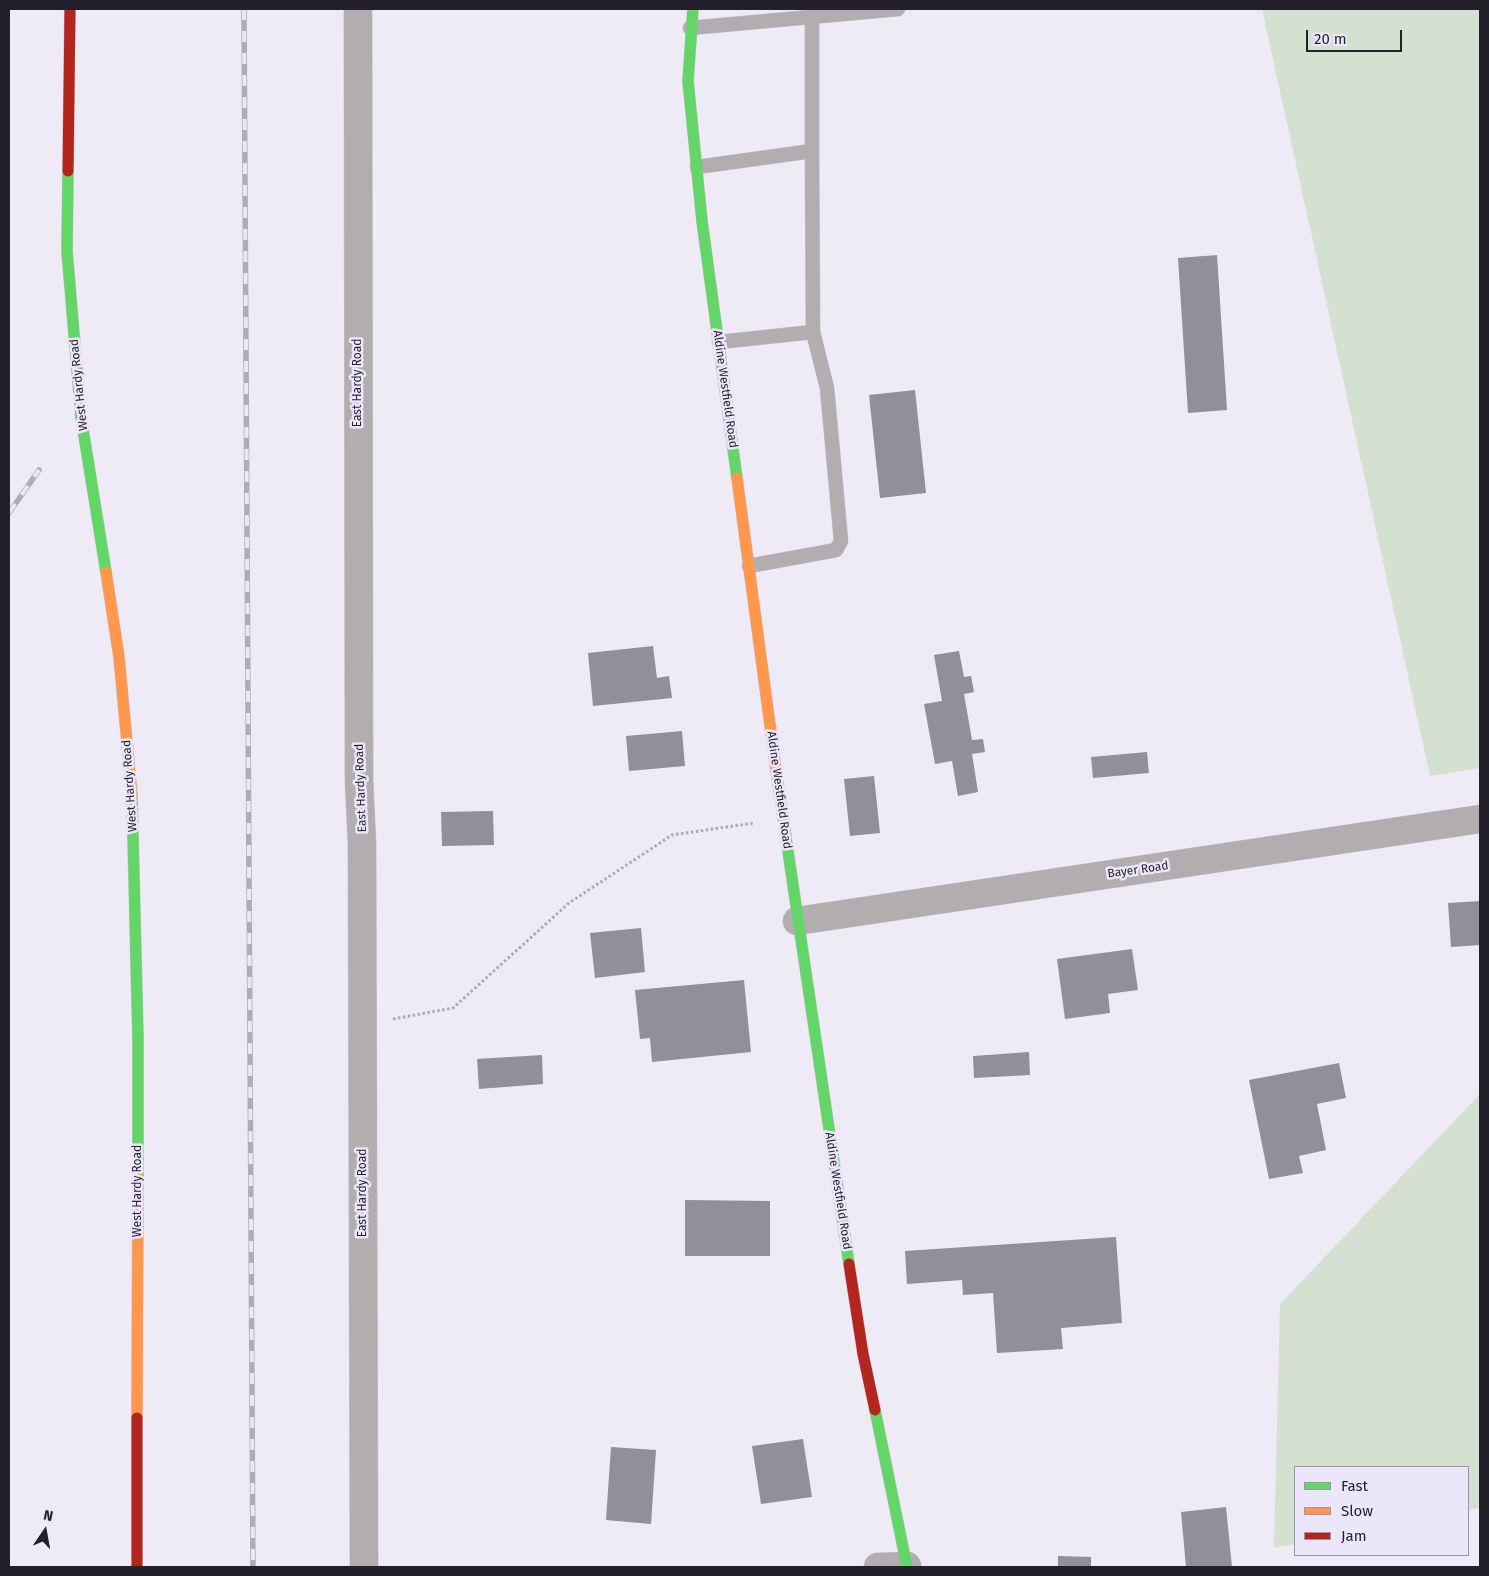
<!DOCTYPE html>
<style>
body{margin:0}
#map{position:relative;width:1489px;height:1576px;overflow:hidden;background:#eeeaf6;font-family:"Fira Sans",sans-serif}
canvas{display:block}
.frame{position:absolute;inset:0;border:10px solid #231f2b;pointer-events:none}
.legend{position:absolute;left:1294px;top:1466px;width:175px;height:90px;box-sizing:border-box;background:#ece6fa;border:1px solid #9c96a7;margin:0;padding:6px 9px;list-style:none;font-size:15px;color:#231f2b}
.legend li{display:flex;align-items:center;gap:10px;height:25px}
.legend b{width:25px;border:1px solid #9c96a7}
.north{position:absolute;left:20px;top:1506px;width:50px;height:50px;-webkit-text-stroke:4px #ece6fa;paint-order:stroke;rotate:12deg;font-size:14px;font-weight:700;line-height:20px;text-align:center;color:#231f2b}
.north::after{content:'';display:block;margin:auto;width:18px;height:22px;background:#231f2b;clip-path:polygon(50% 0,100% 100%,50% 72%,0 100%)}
.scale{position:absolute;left:1306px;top:30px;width:96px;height:22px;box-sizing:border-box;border:2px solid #231f2b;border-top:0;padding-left:6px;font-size:15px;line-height:18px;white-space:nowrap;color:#231f2b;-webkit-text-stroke:4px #ece6fa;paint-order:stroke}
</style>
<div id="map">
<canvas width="1489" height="1576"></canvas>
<div class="frame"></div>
<ul class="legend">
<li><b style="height:6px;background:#63d668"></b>Fast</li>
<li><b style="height:6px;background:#ff974d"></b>Slow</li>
<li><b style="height:6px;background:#b3261e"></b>Jam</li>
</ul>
<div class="north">N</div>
<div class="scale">20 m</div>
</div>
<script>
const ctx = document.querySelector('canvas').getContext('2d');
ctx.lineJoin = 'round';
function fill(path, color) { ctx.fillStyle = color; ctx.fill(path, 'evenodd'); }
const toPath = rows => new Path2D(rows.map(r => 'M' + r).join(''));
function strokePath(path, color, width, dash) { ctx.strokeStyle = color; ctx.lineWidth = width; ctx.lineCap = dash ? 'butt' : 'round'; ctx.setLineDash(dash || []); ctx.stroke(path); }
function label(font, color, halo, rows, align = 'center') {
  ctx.font = font + ' "Fira Sans",sans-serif'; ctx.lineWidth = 5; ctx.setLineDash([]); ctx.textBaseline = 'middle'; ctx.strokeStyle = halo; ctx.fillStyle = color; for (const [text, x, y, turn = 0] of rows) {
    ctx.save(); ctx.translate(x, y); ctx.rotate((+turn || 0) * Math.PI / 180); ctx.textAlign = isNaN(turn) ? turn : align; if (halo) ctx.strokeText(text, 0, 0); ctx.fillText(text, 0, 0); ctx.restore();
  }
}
const green = toPath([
 [1262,9,1480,9,1480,768,1430,776],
 [1480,1094,1480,1508,1468,1510,1468,1467,1295,1467,1295,1544,1274,1548,1280,1304]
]);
const building = toPath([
 [1217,255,1227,410,1188,413,1178,258],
 [915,390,926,493,880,498,869,395],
 [653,646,657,678,669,676,672,698,593,706,588,653],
 [959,651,964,677,971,676,974,692,964,694,972,740,983,739,985,752,972,754,978,792,958,796,952,761,935,764,924,704,942,701,934,655],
 [682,731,685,766,629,771,626,736],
 [1147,752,1149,773,1093,778,1091,757],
 [874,776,880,833,850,836,844,779],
 [493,811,494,845,442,846,441,812],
 [1480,901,1480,945,1451,947,1448,903],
 [641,928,645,972,595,978,590,933],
 [1132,949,1138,990,1108,994,1110,1013,1065,1019,1057,959],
 [744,980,751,1052,652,1062,650,1038,640,1039,635,990],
 [1029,1052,1030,1075,974,1078,973,1056],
 [542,1055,543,1084,479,1089,477,1059],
 [1339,1063,1346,1098,1317,1104,1326,1150,1299,1156,1303,1173,1269,1179,1249,1080],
 [685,1200,770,1201,770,1256,685,1256],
 [1116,1237,1122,1323,1061,1328,1063,1349,997,1353,993,1293,963,1295,962,1280,907,1284,905,1251],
 [803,1439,812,1497,761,1504,752,1446],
 [611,1447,656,1450,651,1524,606,1520],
 [1226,1507,1232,1567,1186,1567,1181,1512],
 [1058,1556,1091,1557,1091,1567,1058,1567]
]);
const path = toPath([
 [393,1019,453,1008,569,903,672,835,754,823]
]);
const lane = toPath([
 [690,28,898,9],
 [697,167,812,151,812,17],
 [719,342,813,332,812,151],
 [749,566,836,550,841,541,827,388,813,332]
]);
const street = toPath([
 [358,9,359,780,362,844,364,1567],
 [797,921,1480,819],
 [878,1567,907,1566]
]);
const fast = toPath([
 [693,9,688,81,702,221,737,478],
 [68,171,67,251,81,417,106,572],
 [776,770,849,1264],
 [132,796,138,1039,138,1177],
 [875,1410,907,1567]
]);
const slow = toPath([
 [737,478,776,770],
 [106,572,119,657,132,796],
 [137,1418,138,1177]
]);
const jam = toPath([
 [68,171,70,9],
 [849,1264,863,1354,875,1410],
 [137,1567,137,1418]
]);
const rail = toPath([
 [244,9,253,1567],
 [9,513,39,470]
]);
const streetNames = [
 ["East Hardy Road",358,383,-90],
 ["West Hardy Road",79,385,-96],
 ["Aldine Westfield Road",725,389,82],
 ["West Hardy Road",130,786,-94],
 ["East Hardy Road",361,788,-92],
 ["Aldine Westfield Road",779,790,82],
 ["Bayer Road",1138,870,-8],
 ["West Hardy Road",138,1191,-90],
 ["Aldine Westfield Road",838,1191,81],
 ["East Hardy Road",363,1193,-90]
];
fill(green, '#d4e1d0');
fill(building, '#918f9b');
strokePath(lane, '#cac6d1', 15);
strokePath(street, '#cac6d1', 29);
strokePath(fast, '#cac6d1', 12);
strokePath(slow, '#cac6d1', 12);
strokePath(jam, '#cac6d1', 12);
strokePath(path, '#adabae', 3, [2.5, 2.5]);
strokePath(lane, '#b2aeb0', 14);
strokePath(street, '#b2aeb0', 28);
strokePath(fast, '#63d668', 11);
strokePath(slow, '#ff974d', 11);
strokePath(jam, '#b3261e', 11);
strokePath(rail, '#afadb2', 5.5);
strokePath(rail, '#ece6fa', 4, [11]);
label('12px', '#231f2b', '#ece6fa', streetNames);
</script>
